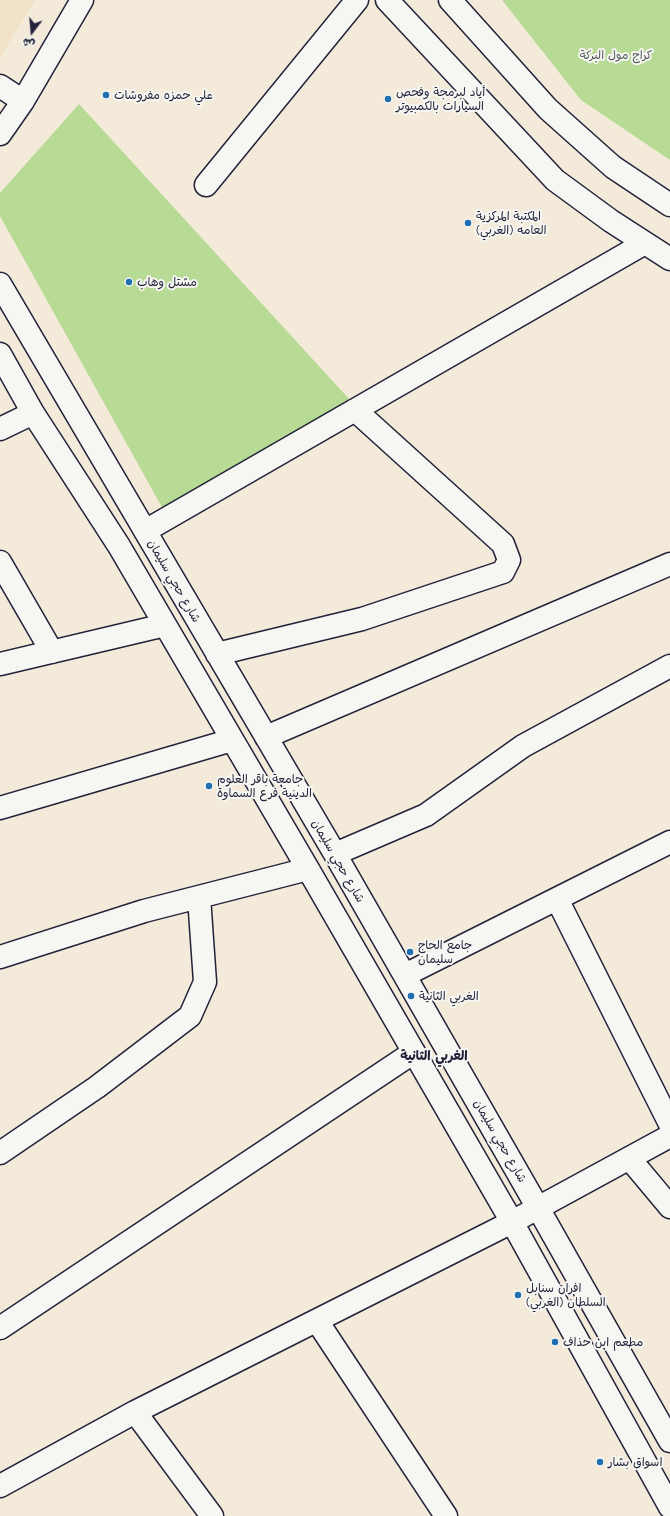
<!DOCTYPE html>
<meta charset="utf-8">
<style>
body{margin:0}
#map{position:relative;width:670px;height:1516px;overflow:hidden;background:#f3ead9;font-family:Mali,"Playpen Sans Arabic",sans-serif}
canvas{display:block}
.north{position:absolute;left:12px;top:12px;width:40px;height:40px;-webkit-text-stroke:3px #f6f6f2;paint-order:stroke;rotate:196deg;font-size:11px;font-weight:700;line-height:16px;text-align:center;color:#22223b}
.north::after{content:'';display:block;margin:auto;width:14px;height:18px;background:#22223b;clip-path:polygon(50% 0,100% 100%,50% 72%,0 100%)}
</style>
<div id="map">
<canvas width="670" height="1516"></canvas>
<div class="north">ش</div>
</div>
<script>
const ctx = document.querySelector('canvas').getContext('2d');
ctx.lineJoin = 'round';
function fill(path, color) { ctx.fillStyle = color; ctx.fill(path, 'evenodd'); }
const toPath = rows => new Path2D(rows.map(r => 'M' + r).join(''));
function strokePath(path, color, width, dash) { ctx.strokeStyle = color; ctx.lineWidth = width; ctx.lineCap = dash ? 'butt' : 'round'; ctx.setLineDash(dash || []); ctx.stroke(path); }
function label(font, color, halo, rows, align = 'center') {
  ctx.font = font + ' Mali,"Playpen Sans Arabic",sans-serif'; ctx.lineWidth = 4; ctx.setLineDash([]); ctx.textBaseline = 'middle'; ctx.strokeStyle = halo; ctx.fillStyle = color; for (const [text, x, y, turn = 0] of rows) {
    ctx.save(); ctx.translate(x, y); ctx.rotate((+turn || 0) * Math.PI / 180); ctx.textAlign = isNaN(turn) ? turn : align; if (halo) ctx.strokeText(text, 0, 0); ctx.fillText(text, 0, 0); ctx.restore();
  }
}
const built = toPath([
 [0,0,35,0,0,58]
]);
const green = toPath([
 [502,0,670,0,670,160,581,100],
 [79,104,350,400,163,509,0,216,0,193]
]);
const minor = toPath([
 [387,0,555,180,611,221,670,259],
 [450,0,548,109,613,167,670,205],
 [0,86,23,101],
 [0,134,23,101,82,0],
 [206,185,357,0],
 [0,284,335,854,538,1208,670,1441],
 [0,354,33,413,119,546,308,869,512,1222,670,1507],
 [0,429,33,413],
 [145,531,645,243],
 [0,562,52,652],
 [217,654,362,619,503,572,509,560,503,544,355,410],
 [0,664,165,625],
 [266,737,670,564],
 [0,808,232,740],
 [335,854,426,815,523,746,670,666],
 [557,899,670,1124],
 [0,957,144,911,308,869],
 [405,975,670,842],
 [0,1153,97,1087,190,1016,205,982,199,897],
 [629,1158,670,1207],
 [317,1321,446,1516],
 [0,1328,414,1052],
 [135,1412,212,1516],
 [0,1486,135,1412,512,1222,670,1136]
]);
const markers = [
 [106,95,4,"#1f6fb2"],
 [388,99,4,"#1f6fb2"],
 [468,223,4,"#1f6fb2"],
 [129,282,4,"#1f6fb2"],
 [209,786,4,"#1f6fb2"],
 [410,952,4,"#1f6fb2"],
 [411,996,4,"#1f6fb2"],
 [518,1295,4,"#1f6fb2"],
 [555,1342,4,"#1f6fb2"],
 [600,1462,4,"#1f6fb2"]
];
const parkNames = [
 ["كراج مول البركة",616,55]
];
const poiNames = [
 ["أياد لبرمجة وفحص",396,92],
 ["السيارات بالكمبيوتر",396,106],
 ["علي حمزه مفروشات",114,95],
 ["المكتبة المركزية",476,216],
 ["العامه (الغربي)",476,230],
 ["مشتل وهاب",137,282],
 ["جامعة باقر العلوم",217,779],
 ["الدينية فرع السماوة",217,793],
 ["جامع الحاج",418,945],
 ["سليمان",418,959],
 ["الغربي الثانية",419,996],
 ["افران سنابل",526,1288],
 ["السلطان (الغربي)",526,1302],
 ["مطعم ابن حذاف",563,1342],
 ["اسواق بشار",608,1462]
];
const streetNames = [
 ["شارع حجي سليمان",174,581,60],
 ["شارع حجي سليمان",338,861,60],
 ["شارع حجي سليمان",500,1141,60]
];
const neighbourhoodNames = [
 ["الغربي الثانية",434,1056]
];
fill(built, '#f1e2c8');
fill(green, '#b7da94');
strokePath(minor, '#22223b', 25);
strokePath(minor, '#f6f6f2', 22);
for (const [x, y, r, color] of markers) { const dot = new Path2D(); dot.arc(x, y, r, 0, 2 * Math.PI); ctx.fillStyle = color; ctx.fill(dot); strokePath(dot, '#f6f6f2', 1.5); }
label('12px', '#4f5956', '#f6f6f2', parkNames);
label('12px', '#22223b', '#f6f6f2', poiNames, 'left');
label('12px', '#22223b', '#f6f6f2', streetNames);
label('bold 13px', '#22223b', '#f6f6f2', neighbourhoodNames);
</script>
